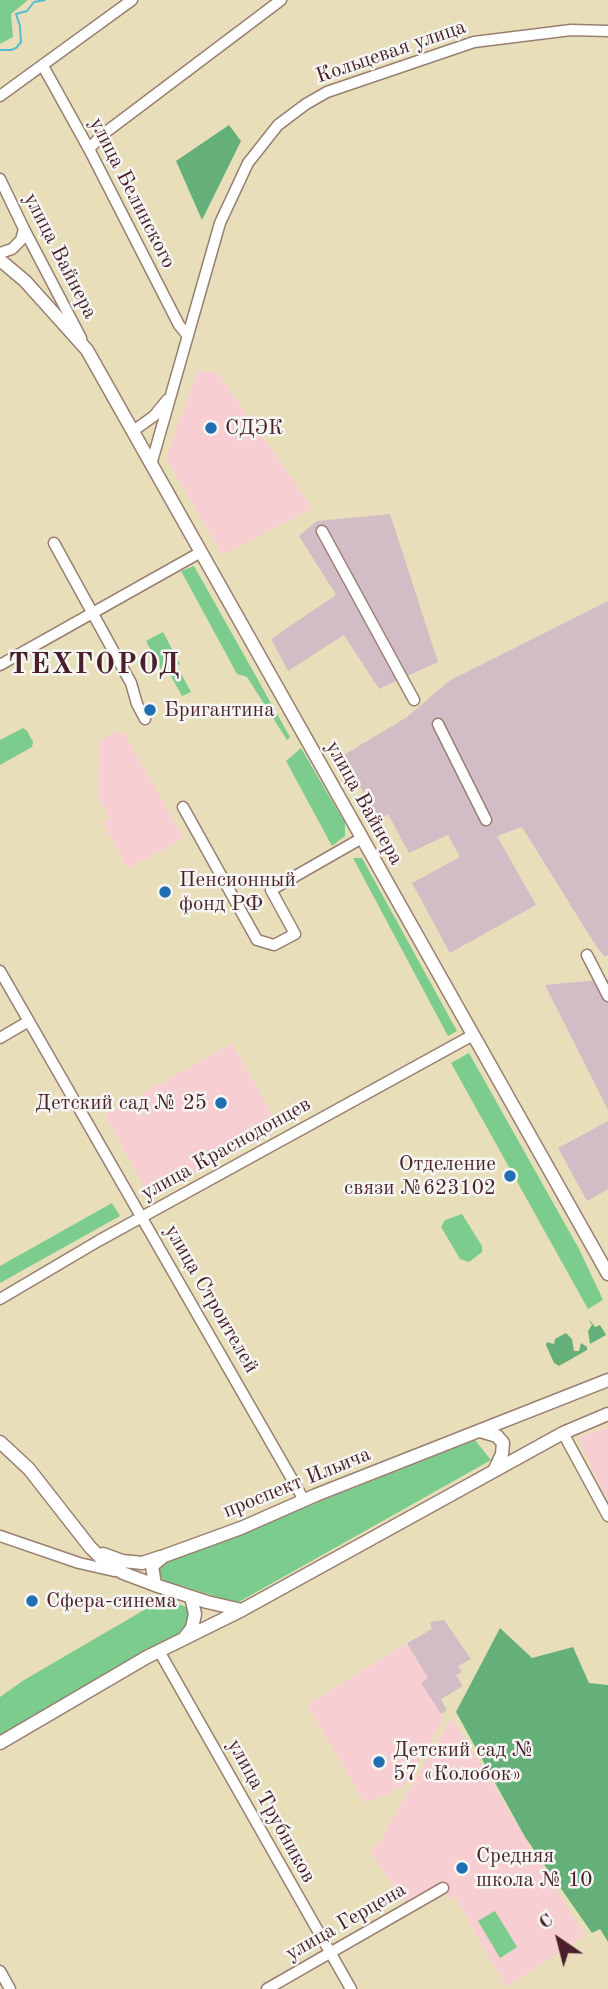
<!DOCTYPE html>
<meta charset="utf-8">
<style>
body{margin:0}
#map{position:relative;width:608px;height:1989px;overflow:hidden;background:#e8dfba;font-family:"Old Standard TT",serif}
canvas{display:block}
.north{position:absolute;left:524px;top:1905px;width:70px;height:70px;-webkit-text-stroke:5px #f6f6f2;paint-order:stroke;rotate:325deg;font-size:19px;font-weight:700;line-height:28px;text-align:center;color:#4a1f2b}
.north::after{content:'';display:block;margin:auto;width:24px;height:32px;background:#4a1f2b;clip-path:polygon(50% 0,100% 100%,50% 72%,0 100%)}
</style>
<div id="map">
<canvas width="608" height="1989"></canvas>
<div class="north">С</div>
</div>
<script>
const ctx = document.querySelector('canvas').getContext('2d');
ctx.lineJoin = 'round';
function fill(path, color) { ctx.fillStyle = color; ctx.fill(path, 'evenodd'); }
const toPath = rows => new Path2D(rows.map(r => 'M' + r).join(''));
function strokePath(path, color, width, dash) { ctx.strokeStyle = color; ctx.lineWidth = width; ctx.lineCap = dash ? 'butt' : 'round'; ctx.setLineDash(dash || []); ctx.stroke(path); }
function label(font, color, halo, rows, align = 'center') {
  ctx.font = font + ' "Old Standard TT",serif'; ctx.lineWidth = 5; ctx.setLineDash([]); ctx.textBaseline = 'middle'; ctx.strokeStyle = halo; ctx.fillStyle = color; for (const [text, x, y, turn = 0] of rows) {
    ctx.save(); ctx.translate(x, y); ctx.rotate((+turn || 0) * Math.PI / 180); ctx.textAlign = isNaN(turn) ? turn : align; if (halo) ctx.strokeText(text, 0, 0); ctx.fillText(text, 0, 0); ctx.restore();
  }
}
const built = toPath([
 [197,371,217,372,313,508,222,555,166,458],
 [115,732,124,733,184,838,128,869,103,823,110,819,98,797,99,741],
 [232,1043,278,1125,150,1197,105,1115],
 [608,1426,608,1502,578,1438],
 [407,1643,428,1678,421,1683,444,1718,405,1786,365,1803,307,1705],
 [452,1717,585,1936,506,1987,455,1897,449,1899,441,1885,406,1905,370,1851,384,1838,384,1833]
]);
const industrial = toPath([
 [390,514,438,662,379,689,344,635,288,671,271,639,336,595,299,536,317,521],
 [608,601,608,955,605,957,596,946,522,827,497,836,536,905,450,953,412,883,460,857,448,835,409,853,388,814,379,819,342,756,407,717,449,681],
 [608,979,608,1110,545,985],
 [608,1121,608,1189,587,1201,558,1148],
 [444,1620,471,1659,458,1666,462,1672,456,1675,463,1686,441,1699,447,1710,441,1714,421,1683,428,1678,407,1643,432,1629,430,1622]
]);
const green = toPath([
 [0,0,28,0,11,14,13,37,0,44],
 [194,566,290,737,287,740,247,677,237,674,186,580,181,571],
 [163,632,180,664,163,673,146,641],
 [180,672,191,692,182,696,171,676],
 [23,728,27,731,33,742,32,747,0,765,0,740],
 [301,748,345,823,345,836,332,846,286,761],
 [353,858,362,858,457,1031,448,1036],
 [469,1053,579,1249,603,1300,588,1309,451,1063],
 [112,1203,120,1216,0,1283,0,1266],
 [462,1214,482,1246,482,1252,469,1262,460,1259,441,1227,445,1220],
 [475,1440,491,1460,237,1603,163,1580,160,1575,160,1565],
 [163,1599,187,1607,191,1615,182,1634,0,1739,0,1697,24,1680],
 [495,1911,517,1947,500,1958,478,1921]
]);
const forest = toPath([
 [229,125,241,141,202,220,176,161],
 [588,1318,595,1327,600,1325,606,1335,590,1344,588,1331,592,1325],
 [566,1333,572,1339,574,1351,579,1351,581,1343,587,1347,587,1350,559,1366,554,1363,546,1345,547,1342,554,1344,555,1339],
 [500,1628,532,1658,573,1647,589,1683,608,1685,608,1942,600,1929,592,1933,525,1837,456,1712]
]);
const stream = toPath([
 [0,50,11,50,16,48,21,42,20,26,16,14,27,11,34,2,45,0]
]);
const minor = toPath([
 [43,66,89,149,179,325,188,336],
 [0,96,132,0],
 [89,149,102,135,281,0],
 [0,179,24,229,81,338],
 [0,253,12,249,21,240,24,229],
 [133,431,154,416,167,400],
 [151,465,220,223,248,163,278,125,306,104,327,92,474,42,571,30,608,31],
 [322,531,414,700],
 [54,543,131,683,137,704,145,719],
 [0,665,201,552],
 [438,724,486,820],
 [183,807,257,940,274,945,295,934,271,890,362,838],
 [587,955,608,996],
 [0,971,304,1500],
 [0,1038,29,1021],
 [0,1299,100,1240,473,1035],
 [563,1433,608,1516],
 [0,1536,79,1563,114,1571],
 [159,1651,351,1989],
 [0,1971,10,1989],
 [267,1989,443,1888]
]);
const major = toPath([
 [0,260,25,281,87,350,608,1274],
 [480,1431,497,1436,503,1443,502,1454,495,1469],
 [0,1442,29,1469,90,1547,105,1562,123,1573,155,1585,207,1602,242,1610],
 [103,1554,122,1561,133,1562,142,1563,160,1557],
 [155,1585,152,1566,164,1556,241,1528,316,1495,608,1380],
 [185,1637,192,1628,195,1614,191,1597],
 [0,1743,147,1657,242,1610,563,1433,608,1414]
]);
const markers = [
 [211,428,7,"#1f6fb2"],
 [150,710,7,"#1f6fb2"],
 [165,892,7,"#1f6fb2"],
 [221,1103,7,"#1f6fb2"],
 [510,1176,7,"#1f6fb2"],
 [32,1601,7,"#1f6fb2"],
 [379,1762,7,"#1f6fb2"],
 [462,1868,7,"#1f6fb2"]
];
const streetNames = [
 ["Кольцевая улица",391,52,-19],
 ["улица Белинского",132,193,63],
 ["улица Вайнера",60,256,63],
 ["улица Вайнера",364,803,61],
 ["улица Краснодонцев",226,1149,-29],
 ["улица Строителей",211,1299,60],
 ["проспект Ильича",297,1483,-22],
 ["улица Трубников",271,1811,61],
 ["улица Герцена",346,1922,-30]
];
const poiNames = [
 ["СДЭК",225,428],
 ["Бригантина",164,710],
 ["Пенсионный",179,880],
 ["фонд РФ",179,904],
 ["Детский сад № 25",207,1103,"right"],
 ["Отделение",496,1164,"right"],
 ["связи №623102",496,1188,"right"],
 ["Сфера-синема",46,1601],
 ["Детский сад №",393,1750],
 ["57 «Колобок»",393,1774],
 ["Средняя",476,1856],
 ["школа № 10",476,1880]
];
const districtNames = [
 ["ТЕХГОРОД",95,666]
];
fill(built, '#f7cfd3');
fill(industrial, '#d2bdc7');
fill(green, '#7bcc8d');
fill(forest, '#64b078');
strokePath(stream, '#53bdcf', 2);
strokePath(minor, '#997f72', 13);
strokePath(major, '#997f72', 15);
strokePath(minor, '#fff', 10);
strokePath(major, '#fff', 12);
for (const [x, y, r, color] of markers) { const dot = new Path2D(); dot.arc(x, y, r, 0, 2 * Math.PI); ctx.fillStyle = color; ctx.fill(dot); strokePath(dot, '#f6f6f2', 2.5); }
label('21px', '#4a1f2b', '#f6f6f2', streetNames);
label('21px', '#4a1f2b', '#f6f6f2', poiNames, 'left');
ctx.letterSpacing = '2px';
label('bold 28px', '#4a1f2b', '#f6f6f2', districtNames);
ctx.letterSpacing = '0px';
</script>
